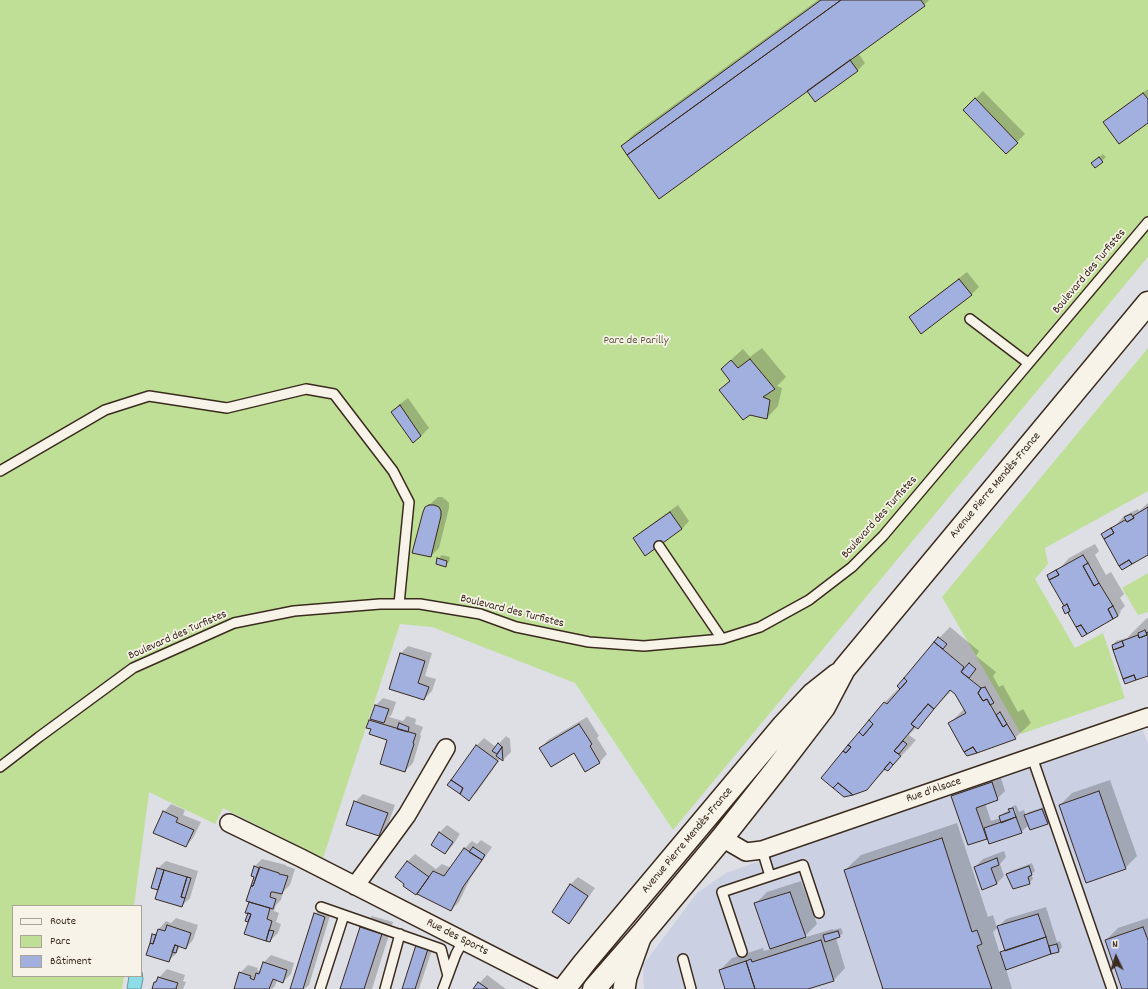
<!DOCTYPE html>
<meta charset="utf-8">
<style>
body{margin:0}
#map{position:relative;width:1148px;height:989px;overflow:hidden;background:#dddfe5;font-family:Dekko,sans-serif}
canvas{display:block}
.legend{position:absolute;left:12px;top:905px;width:130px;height:72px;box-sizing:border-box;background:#f7f3e8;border:1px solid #aca397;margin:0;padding:5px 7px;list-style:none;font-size:12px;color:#3b2a1e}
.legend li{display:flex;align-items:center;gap:8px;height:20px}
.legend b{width:20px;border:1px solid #aca397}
.north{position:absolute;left:1096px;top:937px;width:40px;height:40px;-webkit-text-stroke:3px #f7f3e8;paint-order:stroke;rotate:356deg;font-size:11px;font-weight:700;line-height:16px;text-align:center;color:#3b2a1e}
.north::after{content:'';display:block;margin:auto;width:14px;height:18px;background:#3b2a1e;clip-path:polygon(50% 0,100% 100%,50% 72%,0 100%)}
</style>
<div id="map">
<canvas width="1148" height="989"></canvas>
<ul class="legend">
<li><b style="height:5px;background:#f7f3e8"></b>Route</li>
<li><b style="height:11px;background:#bfdf97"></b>Parc</li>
<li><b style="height:11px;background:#a1b0df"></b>Bâtiment</li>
</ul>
<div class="north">N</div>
</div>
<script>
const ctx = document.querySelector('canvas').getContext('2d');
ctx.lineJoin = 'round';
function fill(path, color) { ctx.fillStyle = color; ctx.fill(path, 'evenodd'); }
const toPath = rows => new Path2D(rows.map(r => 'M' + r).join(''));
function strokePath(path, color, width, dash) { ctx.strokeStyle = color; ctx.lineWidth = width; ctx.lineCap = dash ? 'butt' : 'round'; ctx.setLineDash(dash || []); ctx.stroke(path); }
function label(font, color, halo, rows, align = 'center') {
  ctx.font = font + ' Dekko,sans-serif'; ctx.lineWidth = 3.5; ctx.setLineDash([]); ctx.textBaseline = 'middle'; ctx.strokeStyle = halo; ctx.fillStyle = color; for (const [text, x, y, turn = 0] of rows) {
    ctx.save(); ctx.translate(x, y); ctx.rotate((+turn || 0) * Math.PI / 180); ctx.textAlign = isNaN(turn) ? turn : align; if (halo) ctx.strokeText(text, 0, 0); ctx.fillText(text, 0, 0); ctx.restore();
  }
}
const built = toPath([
 [1143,730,1148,744,1148,989,644,989,643,965,697,893,726,873,947,795]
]);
const green = toPath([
 [0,0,1148,0,1148,257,673,830,575,683,432,627,400,624,323,858,223,808,215,824,149,792,134,906,13,906,13,976,124,976,122,989,0,989],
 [1148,348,1148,491,1045,548,1048,564,1035,579,1075,648,1103,633,1125,698,1021,734,942,597],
 [1148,573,1148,612,1138,615,1122,588]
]);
const water = toPath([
 [141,972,142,972,143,979,141,989,127,989,129,976,141,976,141,972]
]);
const shadow = toPath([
 [818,0,929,0,924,5,858,53,865,63,858,70,816,101,812,89,622,146,634,134],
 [1148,89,1148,122,1105,122,1112,115],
 [983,91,1025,134,1006,153,964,110],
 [1103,154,1106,157,1095,167,1096,160],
 [967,272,979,287,971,295,910,317,918,310],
 [762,348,786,377,777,386,782,388,778,406,767,418,720,390,730,380,722,369,734,357,743,349,750,357],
 [408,398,429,428,421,436,413,441,392,412,400,404],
 [438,497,442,497,446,500,449,503,449,508,439,548,431,556,426,508],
 [1148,503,1148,554,1102,534,1106,530,1116,525,1124,516,1138,509,1139,511],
 [678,505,689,521,682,529,634,538,642,531],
 [1095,544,1099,551,1095,555,1106,575,1111,572,1124,594,1120,598,1125,606,1120,611,1121,612,1118,616,1072,610,1065,605,1048,575,1051,572,1061,567,1069,558],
 [442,555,450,557,449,562,445,566,438,559],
 [1148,618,1148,675,1113,645,1116,641,1127,638,1146,619],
 [950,627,979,651,976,656,996,672,993,676,999,687,1003,685,1018,712,1023,709,1031,723,1015,738,949,724,965,708,956,693,952,690,909,735,916,740,909,748,897,760,886,769,867,789,822,778,885,702,900,687,898,686,935,642],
 [408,646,432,653,425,676,436,679,432,691,424,699,400,654],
 [383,698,396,702,392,714,389,717,403,721,407,716,416,719,415,724,423,727,420,735,421,736,413,763,405,771,388,739,372,728,370,721,371,719,375,706],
 [587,717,599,736,597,738,607,754,600,762,586,770,575,752,541,748,548,740],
 [506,736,510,739,511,752,503,760,501,758,477,792,469,800,476,746,484,738,496,747],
 [1000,775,1005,791,997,799,985,803,991,821,1000,818,1000,816,1004,813,1010,810,1010,809,1013,806,1016,805,1019,812,1024,810,1026,815,1029,812,1046,806,1051,819,1047,823,1029,825,1021,832,988,838,969,844,952,797,960,789],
 [1014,807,1016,813,1014,813,1012,808],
 [1110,780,1137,856,1125,868,1060,805,1072,793],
 [363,794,395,805,387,827,379,835,355,802],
 [171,804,185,810,183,815,201,822,193,838,186,846,164,812],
 [957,823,988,917,993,915,997,928,1006,919,1046,907,1057,942,1060,941,1062,947,1059,951,1006,969,1012,989,880,989,883,986,845,870,861,855],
 [998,927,1006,949,1000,954,993,932],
 [447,825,460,834,453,845,445,853,439,833],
 [481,840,492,847,470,879,459,902,451,910,417,893,407,862,415,854,436,869,442,864,451,868,464,849,472,841,477,844],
 [1004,851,1006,857,1000,864,1004,876,996,884,975,867,983,859],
 [262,859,286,865,286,866,295,869,290,885,283,892,281,900,276,905,274,911,279,913,276,922,281,924,278,933,270,941,250,921,246,920,249,913,247,912,255,876,255,866],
 [166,861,198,871,190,898,182,906,159,889,158,868],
 [1032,863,1035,871,1031,874,1033,879,1029,883,1007,874,1011,871],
 [578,877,595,888,576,915,569,922,570,885],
 [801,881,817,924,803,938,833,929,833,930,841,928,843,933,839,937,836,938,845,968,834,980,805,989,727,989,720,970,732,958,763,948,764,951,771,949,755,904,767,892],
 [323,906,332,909,309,985,304,989,291,989,315,914],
 [372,916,393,922,372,989,341,989,361,928],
 [176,918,198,925,193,940,186,948,180,946,176,954,168,961,153,935,158,932,159,929,166,921,171,923],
 [1148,918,1148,989,1123,989,1106,940,1118,928],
 [425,938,435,941,419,989,403,989,417,946],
 [271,955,294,963,291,974,283,982,277,980,275,986,272,989,235,989,240,973,248,965,258,968,257,970,259,971,261,969,263,963],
 [167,969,185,975,183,981,186,982,183,989,153,989,155,982],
 [487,975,506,989,474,989]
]);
const building = toPath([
 [821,0,841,0,627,155,621,146,821,0],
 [841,0,921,0,925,6,659,199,627,155,841,0],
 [850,60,858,71,815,102,807,91,850,60],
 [1143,93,1148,99,1148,123,1119,144,1103,122,1143,93],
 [975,98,1018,143,1006,154,963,110,975,98],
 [1099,157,1103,162,1095,168,1091,163,1099,157],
 [959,279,972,295,921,334,909,317,959,279],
 [750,359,775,389,763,397,770,400,767,419,750,415,743,420,719,390,730,381,721,369,731,360,738,368,750,359],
 [400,405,421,436,413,443,391,412,400,405],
 [429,505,434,505,439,507,441,511,441,516,431,557,412,553,423,512,425,507,429,505],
 [1148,507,1148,555,1132,564,1129,560,1119,566,1104,539,1114,533,1111,528,1125,520,1127,522,1134,518,1133,516,1148,507],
 [670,512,682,529,645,556,633,538,670,512],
 [1131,514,1134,518,1127,522,1124,517,1131,514],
 [1111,528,1114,533,1104,539,1101,534,1111,528],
 [1083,555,1088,563,1083,566,1094,586,1099,583,1113,606,1108,609,1113,619,1087,634,1081,625,1076,627,1068,613,1070,611,1067,604,1064,606,1049,580,1059,575,1056,570,1083,555],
 [437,558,447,561,446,567,436,564,437,558],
 [1129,560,1132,564,1122,570,1119,566,1129,560],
 [1088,563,1099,583,1094,586,1083,566,1088,563],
 [1056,570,1059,575,1049,580,1047,575,1056,570],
 [1067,604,1070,611,1065,614,1062,607,1067,604],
 [1113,606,1118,616,1113,619,1108,609,1113,606],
 [1081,625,1087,634,1082,637,1076,627,1081,625],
 [1145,630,1147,635,1139,638,1138,633,1145,630],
 [1148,632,1148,676,1136,680,1134,675,1123,679,1113,650,1124,646,1122,641,1138,635,1139,638,1147,635,1146,633,1148,632],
 [938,637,947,644,943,649,934,642,938,637],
 [1122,641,1124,646,1113,650,1112,645,1122,641],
 [934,642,964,667,961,672,981,688,978,693,983,701,987,699,1003,727,1007,724,1016,739,977,753,973,747,964,752,948,723,966,713,955,694,950,690,934,709,928,704,911,724,914,727,894,751,901,756,893,765,890,762,867,790,853,795,838,783,833,788,821,778,843,751,846,753,851,747,848,745,859,732,863,736,873,724,869,720,884,702,887,704,900,689,907,681,904,678,934,642],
 [400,653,425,661,418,683,429,687,424,700,389,689,400,653],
 [969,663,976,669,969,678,961,672,969,663],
 [1134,675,1136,680,1125,684,1123,679,1134,675],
 [904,678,907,681,900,689,897,686,904,678],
 [985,687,994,703,990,705,987,699,983,701,978,693,981,688,985,687],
 [928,704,934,709,918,729,911,724,928,704],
 [375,705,389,709,384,723,370,719,375,705],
 [1000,712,1007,724,1003,727,996,715,1000,712],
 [369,720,416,734,413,743,414,744,405,772,380,764,387,740,369,734,371,729,366,728,369,720],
 [869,720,873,724,863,736,859,732,869,720],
 [399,723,409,727,408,732,397,729,399,723],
 [579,724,592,744,590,746,600,763,585,772,574,753,551,767,539,748,579,724],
 [903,741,907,744,899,754,894,751,903,741],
 [498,743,502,747,497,754,492,751,498,743],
 [476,745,498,761,469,801,460,794,463,788,451,780,476,745],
 [848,745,851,747,846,753,843,751,848,745],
 [502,747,503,761,496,756,502,747],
 [973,747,977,753,967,756,964,752,973,747],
 [890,762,893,765,888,771,884,769,890,762],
 [451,780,463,788,460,794,447,785,451,780],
 [992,782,998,800,976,808,987,839,968,845,951,796,992,782],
 [838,783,853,795,844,797,833,788,838,783],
 [1099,791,1126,869,1086,883,1059,805,1099,791],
 [354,801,388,813,379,836,346,825,354,801],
 [1013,808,1016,817,1001,823,999,816,1010,812,1008,809,1013,808],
 [1042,809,1048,824,1030,830,1024,815,1042,809],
 [163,811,178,818,176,822,194,830,186,847,153,833,163,811],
 [1016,817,1022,833,989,844,984,828,1016,817],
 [439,832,453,842,445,854,431,845,439,832],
 [942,838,972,932,977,930,982,944,977,946,992,989,883,989,844,870,942,838],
 [473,847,485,855,482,860,469,852,473,847],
 [464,848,482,860,463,887,451,911,417,894,433,871,444,876,464,848],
 [997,858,999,865,991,868,997,884,982,890,974,867,997,858],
 [407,861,429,877,416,895,403,886,404,884,395,877,407,861],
 [254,866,259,868,253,886,251,886,254,877,251,876,254,866],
 [1029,866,1032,875,1028,877,1030,884,1013,889,1006,874,1029,866],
 [260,867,279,873,279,874,288,876,282,894,273,892,271,892,270,897,276,899,273,909,246,901,251,886,253,886,260,867],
 [157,868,164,870,158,890,151,888,157,868],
 [164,870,187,877,181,897,185,898,182,907,155,899,164,870],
 [187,877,191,878,185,898,181,897,187,877],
 [570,884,588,896,569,924,552,912,570,884],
 [790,892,806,937,770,949,754,903,790,892],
 [249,902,270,908,267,919,272,921,266,941,244,934,251,914,245,913,249,902],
 [248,913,251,914,248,922,245,921,248,913],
 [314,913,325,917,303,989,290,989,314,913],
 [1038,914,1046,937,1005,951,997,926,1038,914],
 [167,925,191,933,186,949,175,945,169,962,146,955,150,943,153,944,158,929,165,931,167,925],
 [360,927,382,934,364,989,340,989,360,927],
 [1143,927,1148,940,1148,989,1122,989,1105,940,1143,927],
 [269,930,274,931,270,942,266,941,269,930],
 [838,931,840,937,825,942,823,935,838,931],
 [152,934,156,935,153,944,150,943,152,934],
 [1046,937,1051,954,1006,970,1000,952,1046,937],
 [821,940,834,981,808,989,755,989,746,961,751,959,752,962,821,940],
 [1057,944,1059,952,1051,954,1049,946,1057,944],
 [175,945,178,946,176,953,172,952,175,945],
 [416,945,428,949,415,989,402,989,416,945],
 [746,961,755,989,725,989,719,970,746,961],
 [263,962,287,970,283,983,273,979,269,989,234,989,239,972,251,976,250,978,254,980,256,973,259,974,263,962],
 [158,977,178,983,176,988,177,989,152,989,154,982,156,982,158,977],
 [478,982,488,989,473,989,478,982]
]);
const service = toPath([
 [970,319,1028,363],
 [0,471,105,410,149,396,227,408,306,389,334,394,393,471,409,502,399,604],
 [659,546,722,639],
 [1032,757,1112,989],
 [0,767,39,737,133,668,234,623,294,611,380,604,420,604,480,614,516,627,589,642,644,646,722,639,760,627,809,600,852,567,883,536,1148,222],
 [762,850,770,876,803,865,819,913],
 [321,907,441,949,448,976],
 [742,952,722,892,770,876],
 [683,959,691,989],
 [320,989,344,915],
 [385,989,400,934],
 [443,989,456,954,463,941]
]);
const minor = toPath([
 [229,823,301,858,558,989],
 [722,838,746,852,762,850,1148,717],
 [355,886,407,815,446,748]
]);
const tertiary = toPath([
 [624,989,626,977,640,938]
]);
const secondary = toPath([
 [564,989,585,962,783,726,813,694,837,675],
 [594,989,642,934,722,838,775,771,824,707,844,669,1148,303]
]);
const streetNames = [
 ["Boulevard des Turfistes",1090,272,-50],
 ["Avenue Pierre Mendès-France",996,486,-50],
 ["Boulevard des Turfistes",880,518,-48],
 ["Boulevard des Turfistes",512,612,14],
 ["Boulevard des Turfistes",178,636,-24],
 ["Rue d'Alsace",934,791,-19],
 ["Avenue Pierre Mendès-France",688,841,-50],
 ["Rue des Sports",457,938,27]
];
const parkNames = [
 ["Parc de Parilly",636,341]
];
fill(built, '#cbd1e3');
fill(green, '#bfdf97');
fill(water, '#8ddde8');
strokePath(water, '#6c9597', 1);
fill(shadow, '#0003');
fill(building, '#a1b0df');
strokePath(building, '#3b2a1e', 1);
strokePath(service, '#3b2a1e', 12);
strokePath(minor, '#3b2a1e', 20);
strokePath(tertiary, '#3b2a1e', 24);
strokePath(secondary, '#3b2a1e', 25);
strokePath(service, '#f7f3e8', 9);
strokePath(minor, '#f7f3e8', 17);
strokePath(tertiary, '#f7f3e8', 21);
strokePath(secondary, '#f7f3e8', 22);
label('12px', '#3b2a1e', '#f7f3e8', streetNames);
label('12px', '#5c573c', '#f7f3e8', parkNames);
</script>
